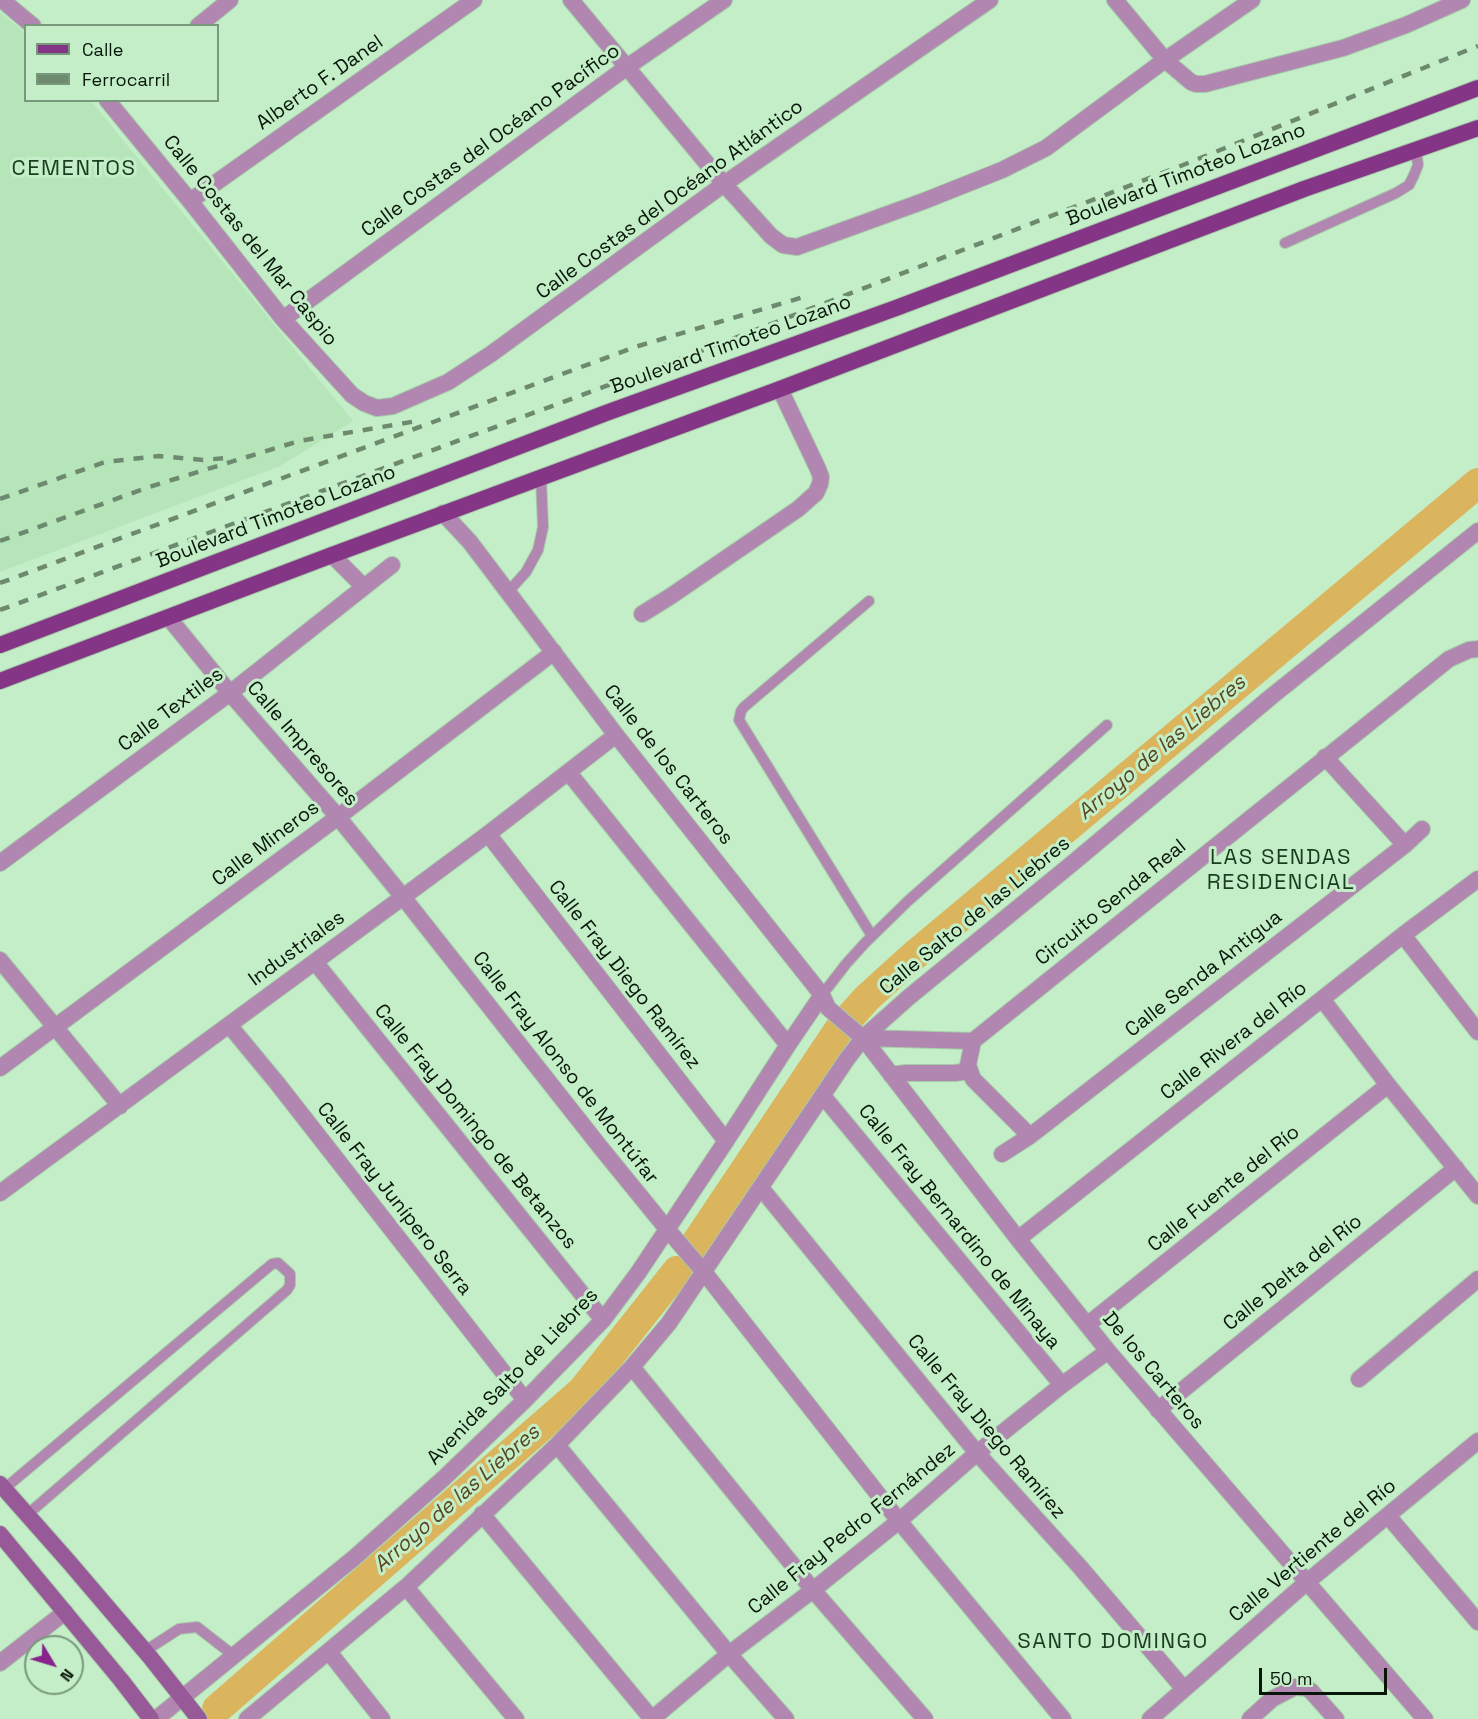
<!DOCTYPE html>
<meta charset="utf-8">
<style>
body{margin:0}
#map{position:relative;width:1478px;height:1719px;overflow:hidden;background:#c4eec7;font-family:"Space Grotesk",sans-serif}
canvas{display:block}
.legend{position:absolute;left:24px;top:24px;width:195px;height:78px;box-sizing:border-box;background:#c4eec7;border:2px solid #78987b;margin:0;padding:8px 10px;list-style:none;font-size:18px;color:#071609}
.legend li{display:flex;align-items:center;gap:12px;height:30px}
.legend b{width:30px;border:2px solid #78987b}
.north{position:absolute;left:24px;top:1635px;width:60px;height:60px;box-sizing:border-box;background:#c4eec7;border:2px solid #78987b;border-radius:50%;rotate:128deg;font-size:16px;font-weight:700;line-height:24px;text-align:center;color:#071609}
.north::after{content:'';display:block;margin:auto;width:21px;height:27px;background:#89248c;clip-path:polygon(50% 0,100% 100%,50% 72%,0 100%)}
.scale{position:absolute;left:1259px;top:1668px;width:128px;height:27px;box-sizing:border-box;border:3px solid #071609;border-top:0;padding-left:8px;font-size:18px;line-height:21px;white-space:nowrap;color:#071609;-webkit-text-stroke:4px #c4eec7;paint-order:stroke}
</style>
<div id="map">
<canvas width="1478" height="1719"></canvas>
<ul class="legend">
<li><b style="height:8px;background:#843585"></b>Calle</li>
<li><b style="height:8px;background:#6d8a6f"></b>Ferrocarril</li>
</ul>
<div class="north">N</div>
<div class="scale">50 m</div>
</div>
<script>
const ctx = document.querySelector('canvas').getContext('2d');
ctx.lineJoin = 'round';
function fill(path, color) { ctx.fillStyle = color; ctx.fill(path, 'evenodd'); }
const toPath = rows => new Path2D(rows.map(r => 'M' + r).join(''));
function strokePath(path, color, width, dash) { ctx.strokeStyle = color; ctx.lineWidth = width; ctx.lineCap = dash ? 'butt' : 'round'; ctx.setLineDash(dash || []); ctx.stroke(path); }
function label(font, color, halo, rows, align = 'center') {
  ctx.font = font + ' "Space Grotesk",sans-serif'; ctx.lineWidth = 6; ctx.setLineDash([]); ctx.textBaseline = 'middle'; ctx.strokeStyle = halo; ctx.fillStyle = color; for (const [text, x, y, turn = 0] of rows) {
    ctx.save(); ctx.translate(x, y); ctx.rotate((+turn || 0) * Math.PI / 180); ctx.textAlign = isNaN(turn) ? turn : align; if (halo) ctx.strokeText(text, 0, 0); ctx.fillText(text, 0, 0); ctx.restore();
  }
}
const built = toPath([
 [0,12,25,33,26,100,91,101,353,421,280,466,0,572]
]);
const river = toPath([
 [849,1018,867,998,910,959,1478,483],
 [694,1246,840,1028],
 [217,1709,582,1391,677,1271]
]);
const service = toPath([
 [1285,243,1396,193,1409,185,1414,175,1418,165,1416,150],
 [508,592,526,572,538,550,543,527,541,478],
 [869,601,744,707,741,711,739,720,872,936],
 [822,995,846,964,865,943,908,901,1107,725],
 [4,1489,272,1264,278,1263,290,1274,290,1285,287,1290,28,1514],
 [145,1651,179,1629,197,1627,233,1655]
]);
const minor = toPath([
 [2,0,33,26],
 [571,0,724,184,771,236,783,245,797,247,924,201,1002,170,1046,148,1165,60,1252,0],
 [1115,0,1165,60,1191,82,1196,84,1205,84,1343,48,1406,25,1462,0],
 [198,26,230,0],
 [107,100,190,201,283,319,352,395,364,403,377,408,393,406,448,382,491,354,724,184,990,0],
 [190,201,474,0],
 [283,319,627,67,724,0],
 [443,513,470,542,616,735,822,995,828,1008,863,1038,1018,1239,1108,1351,1425,1719],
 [332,555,364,587],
 [642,614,671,596,798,509,816,493,820,484,821,477,818,469,780,389],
 [169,618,230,693,338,817,403,897,601,1148,667,1229,704,1272,899,1521,1063,1719],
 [1325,757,1405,845],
 [569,773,788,1045],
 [488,834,726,1141],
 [0,863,230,693,392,565],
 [1403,935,1478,1032],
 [0,960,120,1106],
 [315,962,603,1320],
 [1322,999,1388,1085,1478,1196],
 [229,1025,277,1083,525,1400],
 [863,1038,973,1041,1449,659,1469,650,1478,649],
 [973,1041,968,1065,973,1079,1030,1136],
 [0,1068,338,817,554,652],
 [891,1075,906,1073,955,1073,969,1071],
 [823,1096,1062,1385],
 [1002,1154,1030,1136,1405,845,1422,829],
 [761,1188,977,1453,1080,1567,1184,1689],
 [0,1193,403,897,488,834,616,735],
 [1018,1239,1403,935,1478,879],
 [1087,1325,1388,1085],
 [632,1367,813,1590,925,1719],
 [1359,1379,1478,1279],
 [1158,1410,1456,1168],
 [557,1445,729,1654,786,1719],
 [482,1514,652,1719],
 [1388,1516,1478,1622],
 [406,1587,516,1719],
 [329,1652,382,1719],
 [0,1663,65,1612],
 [156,1719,354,1558,444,1478,525,1400,603,1320,638,1273,726,1141,788,1045,822,995],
 [247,1719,406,1587,557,1445,632,1367,669,1323,847,1059,863,1038,909,997,1074,862,1272,696,1478,531],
 [652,1719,729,1654,813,1590,899,1521,977,1453,1062,1385,1108,1351],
 [1150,1719,1307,1582,1478,1441],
 [1250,1719,1272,1699,1295,1687,1306,1688,1311,1691,1336,1719]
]);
const secondary = toPath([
 [0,1484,69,1562,150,1657,199,1719],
 [0,1534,121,1680,151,1719]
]);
const primary = toPath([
 [0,645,606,413,896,308,1478,88],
 [0,681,332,555,780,389,1304,189,1478,128]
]);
const rail = toPath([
 [0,499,105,462,159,456,203,460,226,458],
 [0,541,149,487,299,441,417,421],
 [0,583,635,347,807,296],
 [0,610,701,351,1178,167,1478,46]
]);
const streetNames = [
 ["Alberto F. Danel",320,83,-35],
 ["Calle Costas del Océano Pacífico",491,141,-36],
 ["Boulevard Timoteo Lozano",1186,175,-21],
 ["Calle Costas del Océano Atlántico",670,200,-36],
 ["Calle Costas del Mar Caspio",250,241,51],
 ["Boulevard Timoteo Lozano",731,345,-20],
 ["Boulevard Timoteo Lozano",276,517,-21],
 ["Calle Textiles",171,710,-37],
 ["Calle Impresores",302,744,49],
 ["Calle de los Carteros",668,765,52],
 ["Calle Mineros",266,844,-37],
 ["Circuito Senda Real",1111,903,-39],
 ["Calle Salto de las Liebres",975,916,-39],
 ["Industriales",297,949,-36],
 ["Calle Senda Antigua",1204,974,-38],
 ["Calle Fray Diego Ramírez",624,975,52],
 ["Calle Rivera del Río",1234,1041,-38],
 ["Calle Fray Alonso de Montúfar",565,1068,52],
 ["Calle Fray Domingo de Betanzos",475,1127,51],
 ["Calle Fuente del Río",1224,1189,-39],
 ["Calle Fray Junípero Serra",394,1199,52],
 ["Calle Fray Bernardino de Minaya",959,1227,51],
 ["Calle Delta del Río",1293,1273,-39],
 ["De los Carteros",1153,1371,50],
 ["Avenida Salto de Liebres",513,1377,-46],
 ["Calle Fray Diego Ramírez",986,1427,50],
 ["Calle Fray Pedro Fernández",852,1529,-39],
 ["Calle Vertiente del Río",1313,1551,-40]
];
const waterNames = [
 ["Arroyo de las Liebres",1162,748,-40],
 ["Arroyo de las Liebres",457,1499,-41]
];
const quarterNames = [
 ["CEMENTOS",74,169],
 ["LAS SENDAS",1281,858],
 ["RESIDENCIAL",1281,883],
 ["SANTO DOMINGO",1113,1642]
];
fill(built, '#b5e5b9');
strokePath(river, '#dab55e', 30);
strokePath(service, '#a6cba9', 12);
strokePath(minor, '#a6cba9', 18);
strokePath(secondary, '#a6cba9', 18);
strokePath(primary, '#a6cba9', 18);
strokePath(service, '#b186b1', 10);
strokePath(minor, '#b186b1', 16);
strokePath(secondary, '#985998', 16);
strokePath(primary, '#843585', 16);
strokePath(rail, '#6d8a6f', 4.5, [10, 10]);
label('20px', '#071609', '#c4eec7', streetNames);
label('italic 21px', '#564621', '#c4eec7', waterNames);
ctx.letterSpacing = '1.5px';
label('22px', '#193d1f', '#c4eec7', quarterNames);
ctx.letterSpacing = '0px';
</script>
